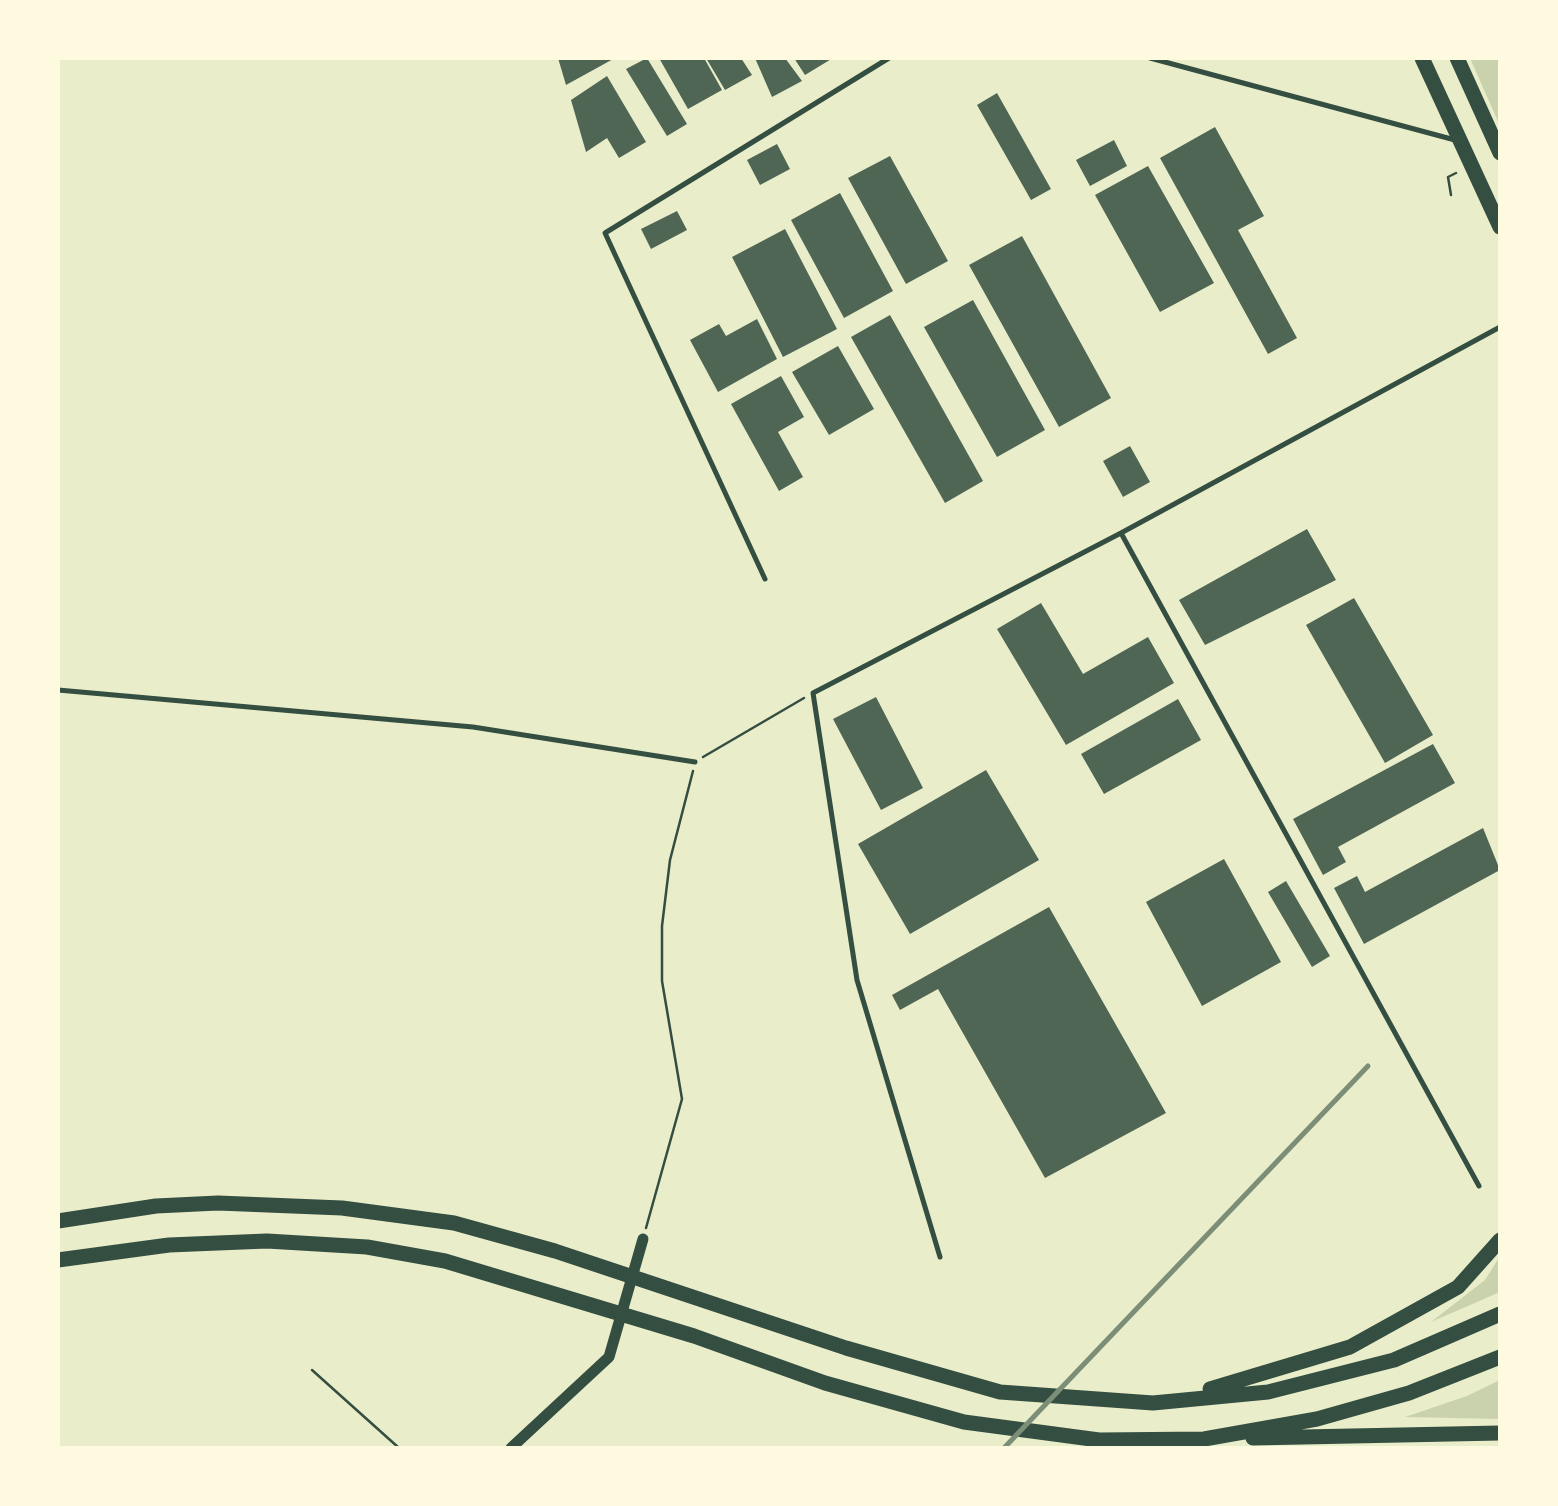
<!DOCTYPE html>
<style>
body{margin:0}
#map{position:relative;width:1558px;height:1506px;overflow:hidden;background:#e9edc9;font-family:Mulish,sans-serif}
canvas{display:block}
.frame{position:absolute;inset:0;border:60px solid #fefae0;pointer-events:none}
</style>
<div id="map">
<canvas width="1558" height="1506"></canvas>
<div class="frame"></div>
</div>
<script>
const ctx = document.querySelector('canvas').getContext('2d');
ctx.lineJoin = 'round';
function fill(path, color) { ctx.fillStyle = color; ctx.fill(path, 'evenodd'); }
const toPath = rows => new Path2D(rows.map(r => 'M' + r).join(''));
function strokePath(path, color, width, dash) { ctx.strokeStyle = color; ctx.lineWidth = width; ctx.lineCap = dash ? 'butt' : 'round'; ctx.setLineDash(dash || []); ctx.stroke(path); }
const green = toPath([
 [1470,58,1498,58,1500,126],
 [1500,1256,1500,1292,1431,1322,1485,1280],
 [1500,1380,1500,1419,1405,1417,1467,1396]
]);
const building = toPath([
 [558,58,615,58,566,85],
 [647,58,687,124,667,136,626,69],
 [659,58,704,58,722,90,688,109],
 [706,58,741,58,752,75,725,90],
 [755,58,785,58,802,81,772,97],
 [794,58,833,58,805,75],
 [607,76,646,142,619,158,607,138,586,152,571,100],
 [997,93,1051,189,1031,200,977,105],
 [1215,127,1264,216,1238,230,1297,338,1268,354,1160,158],
 [1114,140,1127,166,1090,186,1076,160],
 [777,144,790,169,760,185,747,160],
 [890,156,948,261,906,284,848,178],
 [1148,166,1214,283,1160,312,1095,195],
 [840,193,893,291,844,318,791,220],
 [677,211,687,230,651,249,641,229],
 [785,229,837,329,783,357,732,257],
 [1022,236,1111,398,1059,427,969,265],
 [973,300,1045,430,997,457,924,327],
 [890,315,983,481,945,503,851,337],
 [757,319,777,359,718,392,690,340,719,324,726,336],
 [838,346,874,409,829,435,792,372],
 [781,376,804,417,778,432,803,477,779,491,731,404],
 [1130,446,1150,482,1123,497,1103,461],
 [1307,529,1336,580,1205,645,1179,600],
 [1354,598,1433,735,1385,763,1306,625],
 [1041,603,1083,674,1148,637,1174,683,1066,745,997,629],
 [876,697,923,788,881,810,833,719],
 [1178,699,1201,740,1104,794,1081,754],
 [1433,744,1455,783,1338,847,1346,862,1323,875,1293,819],
 [986,770,1039,860,910,934,858,844],
 [1483,828,1500,870,1364,944,1334,888,1357,876,1365,892],
 [1224,859,1281,962,1202,1006,1146,902],
 [1286,881,1330,956,1312,967,1268,892],
 [1049,907,1166,1113,1045,1178,938,989,900,1010,892,995]
]);
const path = toPath([
 [1451,195,1448,177,1456,173],
 [703,757,804,698],
 [646,1228,682,1099,662,981,662,926,670,860,693,771],
 [312,1370,399,1448]
]);
const service = toPath([
 [1150,58,1455,140],
 [1121,533,1479,1186],
 [765,579,605,233,889,58],
 [58,690,473,727,695,762],
 [940,1257,857,980,813,693,1121,533,1500,327]
]);
const tertiary = toPath([
 [511,1448,609,1357,643,1239]
]);
const trunk = toPath([
 [1422,58,1500,227],
 [1457,58,1500,153],
 [58,1221,156,1206,218,1203,342,1208,454,1223,555,1251,846,1348,1000,1392,1153,1403,1268,1392,1394,1360,1500,1314],
 [58,1260,169,1245,267,1241,367,1247,445,1261,694,1336,825,1383,964,1422,1099,1440,1204,1439,1317,1419,1409,1393,1500,1357],
 [1210,1389,1350,1347,1458,1287,1500,1240],
 [1253,1438,1500,1433]
]);
const rail = toPath([
 [1004,1448,1368,1066]
]);
fill(green, '#cad2ad');
fill(building, '#4f6655');
strokePath(path, '#344e41', 2.5);
strokePath(service, '#344e41', 5);
strokePath(tertiary, '#344e41', 11);
strokePath(trunk, '#344e41', 15);
strokePath(rail, '#7c8e77', 5);
</script>
